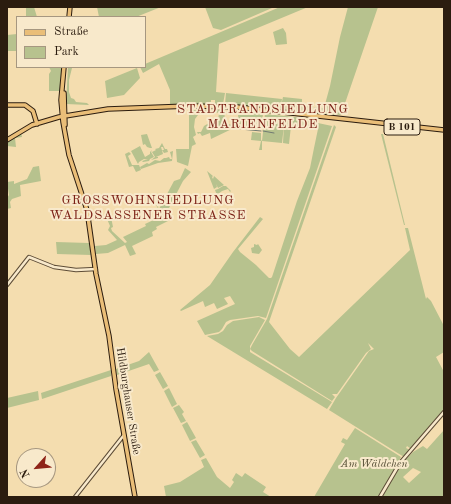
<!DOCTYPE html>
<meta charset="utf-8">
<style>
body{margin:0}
#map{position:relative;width:451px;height:504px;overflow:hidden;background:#f4ddaf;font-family:"Old Standard TT",serif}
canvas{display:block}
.frame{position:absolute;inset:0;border:8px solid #2b1c0f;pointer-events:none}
.legend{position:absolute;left:16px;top:16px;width:130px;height:52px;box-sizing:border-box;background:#f8e9cb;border:1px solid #a69780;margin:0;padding:5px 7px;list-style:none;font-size:12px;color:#2b1c0f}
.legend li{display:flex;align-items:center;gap:8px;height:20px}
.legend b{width:20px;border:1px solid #a69780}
.north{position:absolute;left:16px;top:448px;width:40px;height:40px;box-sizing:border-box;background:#f8e9cb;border:1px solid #a69780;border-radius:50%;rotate:243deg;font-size:11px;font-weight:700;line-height:16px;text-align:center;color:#2b1c0f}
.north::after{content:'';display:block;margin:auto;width:14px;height:18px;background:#8f2418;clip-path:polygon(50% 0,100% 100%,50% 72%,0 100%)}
</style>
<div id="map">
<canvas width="451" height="504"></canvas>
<div class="frame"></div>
<ul class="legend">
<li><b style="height:5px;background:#eabe78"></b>Straße</li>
<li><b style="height:11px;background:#b7c28e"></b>Park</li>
</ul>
<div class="north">N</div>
</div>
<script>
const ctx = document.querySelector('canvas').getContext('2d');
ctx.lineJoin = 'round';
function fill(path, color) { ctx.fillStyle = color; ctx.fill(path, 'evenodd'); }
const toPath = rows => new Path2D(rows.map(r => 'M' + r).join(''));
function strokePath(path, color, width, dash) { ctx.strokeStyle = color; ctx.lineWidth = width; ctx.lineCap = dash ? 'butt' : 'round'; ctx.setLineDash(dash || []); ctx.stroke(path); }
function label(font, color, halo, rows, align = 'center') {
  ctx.font = font + ' "Old Standard TT",serif'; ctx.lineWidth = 4; ctx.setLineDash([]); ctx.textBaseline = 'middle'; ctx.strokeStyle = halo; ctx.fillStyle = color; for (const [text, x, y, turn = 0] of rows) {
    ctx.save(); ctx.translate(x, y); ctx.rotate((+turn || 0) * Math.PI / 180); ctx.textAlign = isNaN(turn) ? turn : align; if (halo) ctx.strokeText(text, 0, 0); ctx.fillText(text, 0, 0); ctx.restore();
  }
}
const green = toPath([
 [26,7,34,7,37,17,26,17],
 [97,7,161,7,136,17,99,17],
 [205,7,272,7,272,8,221,30,213,28],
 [280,7,308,7,219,44,216,92,225,93,223,104,215,104,215,100,211,100,211,104,170,106,170,90,159,64,143,73,140,67,145,67,145,64],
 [348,7,378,7,341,115,314,114,313,112,314,107,324,108,330,86,340,37],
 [283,28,286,33,287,44,276,45,273,32],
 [17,34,17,51,7,51,7,35],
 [49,67,62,67,60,91,49,91,49,74,51,71],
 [68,67,72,68,69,80,69,92,71,98,74,99,76,102,87,103,89,105,66,104],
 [137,68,140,78,124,95,107,98,105,81],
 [226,93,282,99,281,106,283,97,302,99,302,104,313,106,311,113,225,104],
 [189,110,208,110,205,113,198,115,195,119,194,127,196,135,193,137,196,144,192,146,188,166,177,162,176,149,189,149],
 [214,110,225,110,224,124,237,125,236,127,211,139,210,133,202,136,200,133,198,134,197,132,201,132,204,126,209,123,217,127,219,113,214,112],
 [239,111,263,114,261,129,239,127,238,114],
 [265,114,305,118,304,128,291,126,289,144,283,143,284,125,282,143,262,141,262,150,259,150,261,141,251,140,252,132,261,133,261,140,262,141],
 [307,119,312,123,318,120,318,123,332,126,266,318,258,316,230,320,226,322,222,329,219,332,205,335,197,321,235,304,230,296,224,298,228,304,217,309,214,303,205,307,203,301,181,311,180,310,210,285,233,252,260,217,263,219,238,249,240,252,256,265,269,278,271,278,272,277,297,201,310,168,314,148,318,129,306,128],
 [334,125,336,127,269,322,290,349,299,357,410,250,405,228,408,228,426,299,427,297,431,301,444,326,444,352,436,357,444,372,444,411,411,449,407,446,406,448,410,450,404,457,329,410,336,398,369,351,374,349,368,343,371,349,366,353,337,394,332,394,335,397,332,401,252,351,250,349,252,345,267,319],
 [21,133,22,137,15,138,16,147,7,146,7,142],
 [147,134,152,148,150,148,147,147,145,144,143,145,141,135],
 [381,134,383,134,405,225,404,225],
 [162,143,165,149,167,149,168,152,164,153,162,150,164,150,163,147,161,147,163,154,156,157,158,157,158,158,151,160,155,157,152,152,156,150,155,149,159,148],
 [140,146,145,157,150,154,150,152,152,150,151,152,154,157,150,159,149,161,143,162,142,161,145,160,148,160,144,159,139,162,138,164,131,151],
 [173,151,172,161,158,163,141,169,140,167,147,163,149,164,155,160,160,161,164,158,166,158,169,157,170,159,172,159,170,152],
 [129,152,131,154,128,156,132,165,139,165,141,170,136,172,133,166,129,167,125,154],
 [39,166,41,181,20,185,21,196,12,199,10,202,11,208,7,209,7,198,9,195,7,182,14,181,14,184,27,179,33,167],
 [185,168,191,172,183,181,168,210,172,219,156,227,157,229,152,232,153,236,132,246,136,254,130,256,125,245,108,253,96,254,95,246,106,245,117,240,108,230,110,226,107,219,111,217,113,227,111,228,112,231,125,243,127,242,123,237,146,226,145,224,162,216,148,190,159,209,174,181,180,179],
 [207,171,213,176,212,177,213,179,214,176,224,185,218,188,216,184,217,187,214,189],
 [223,186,226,186,231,191,230,192,228,189,222,191,218,194,219,197,218,198,215,190,218,189,219,191,218,189],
 [56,242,89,243,91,255,57,254],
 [254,244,257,245,258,244,262,250,259,254,252,253,251,248,254,247],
 [259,317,265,320,250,346,250,352,332,402,327,409,207,336,218,334,223,331,227,325,233,321],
 [149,352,159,370,154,372,149,364,117,375,116,369,139,361],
 [111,370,111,376,42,399,41,393],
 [160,372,168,386,163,389,155,375],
 [169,388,177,404,172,407,164,391],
 [38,391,39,400,7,408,7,398],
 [179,405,184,412,182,414,186,421,181,423,173,408],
 [187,422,196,438,190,441,182,425],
 [355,428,401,457,379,497,314,497,345,444,341,442,343,438,347,440],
 [444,430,444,497,382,497,401,464,413,452,423,446,427,449],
 [413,468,421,472,409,483,403,477],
 [196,440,205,455,200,458,191,442],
 [206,458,217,477,230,488,234,482,232,480,236,473,242,477,245,473,266,487,263,492,271,497,166,497,164,486,180,482,204,467,201,460]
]);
const stream = toPath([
 [240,129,261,131],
 [263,131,274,133]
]);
const minor = toPath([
 [7,285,29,257,54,267,76,270,96,269],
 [75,497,124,435],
 [380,497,400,463,444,412]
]);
const major = toPath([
 [69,17,70,7],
 [64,67,61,100,63,122,69,155,87,210,96,274,109,336,116,389,135,497],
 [64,93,65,125],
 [7,105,25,105,33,111,37,124],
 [7,140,32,125,59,117,108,109,189,106,237,107,444,130]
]);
const shields = [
 [402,127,36]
];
const shieldNames = [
 ["B 101",402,127]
];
const streetNames = [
 ["Hildburghauser Straße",128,401,81]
];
const parkNames = [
 ["Am Wäldchen",374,464]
];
const quarterNames = [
 ["STADTRANDSIEDLUNG",263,110],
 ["MARIENFELDE",263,125],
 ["GROSSWOHNSIEDLUNG",148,201],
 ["WALDSASSENER STRASSE",148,216]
];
fill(green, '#b7c28e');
strokePath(stream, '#717b72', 1);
strokePath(minor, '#5d4c37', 4.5);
strokePath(major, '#2b1c0f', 5.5);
strokePath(minor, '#f8e9cb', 2.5);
strokePath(major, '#eabe78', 3.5);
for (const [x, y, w] of shields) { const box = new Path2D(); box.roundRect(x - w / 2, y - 8, w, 16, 3); ctx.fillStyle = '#f8e9cb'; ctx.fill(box); strokePath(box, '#2b1c0f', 1); }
label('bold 10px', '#2b1c0f', null, shieldNames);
label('11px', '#2b1c0f', '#f8e9cb', streetNames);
label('italic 11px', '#554e35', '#f8e9cb', parkNames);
ctx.letterSpacing = '1px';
label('13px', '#7a1f14', '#f8e9cb', quarterNames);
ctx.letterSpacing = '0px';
</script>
